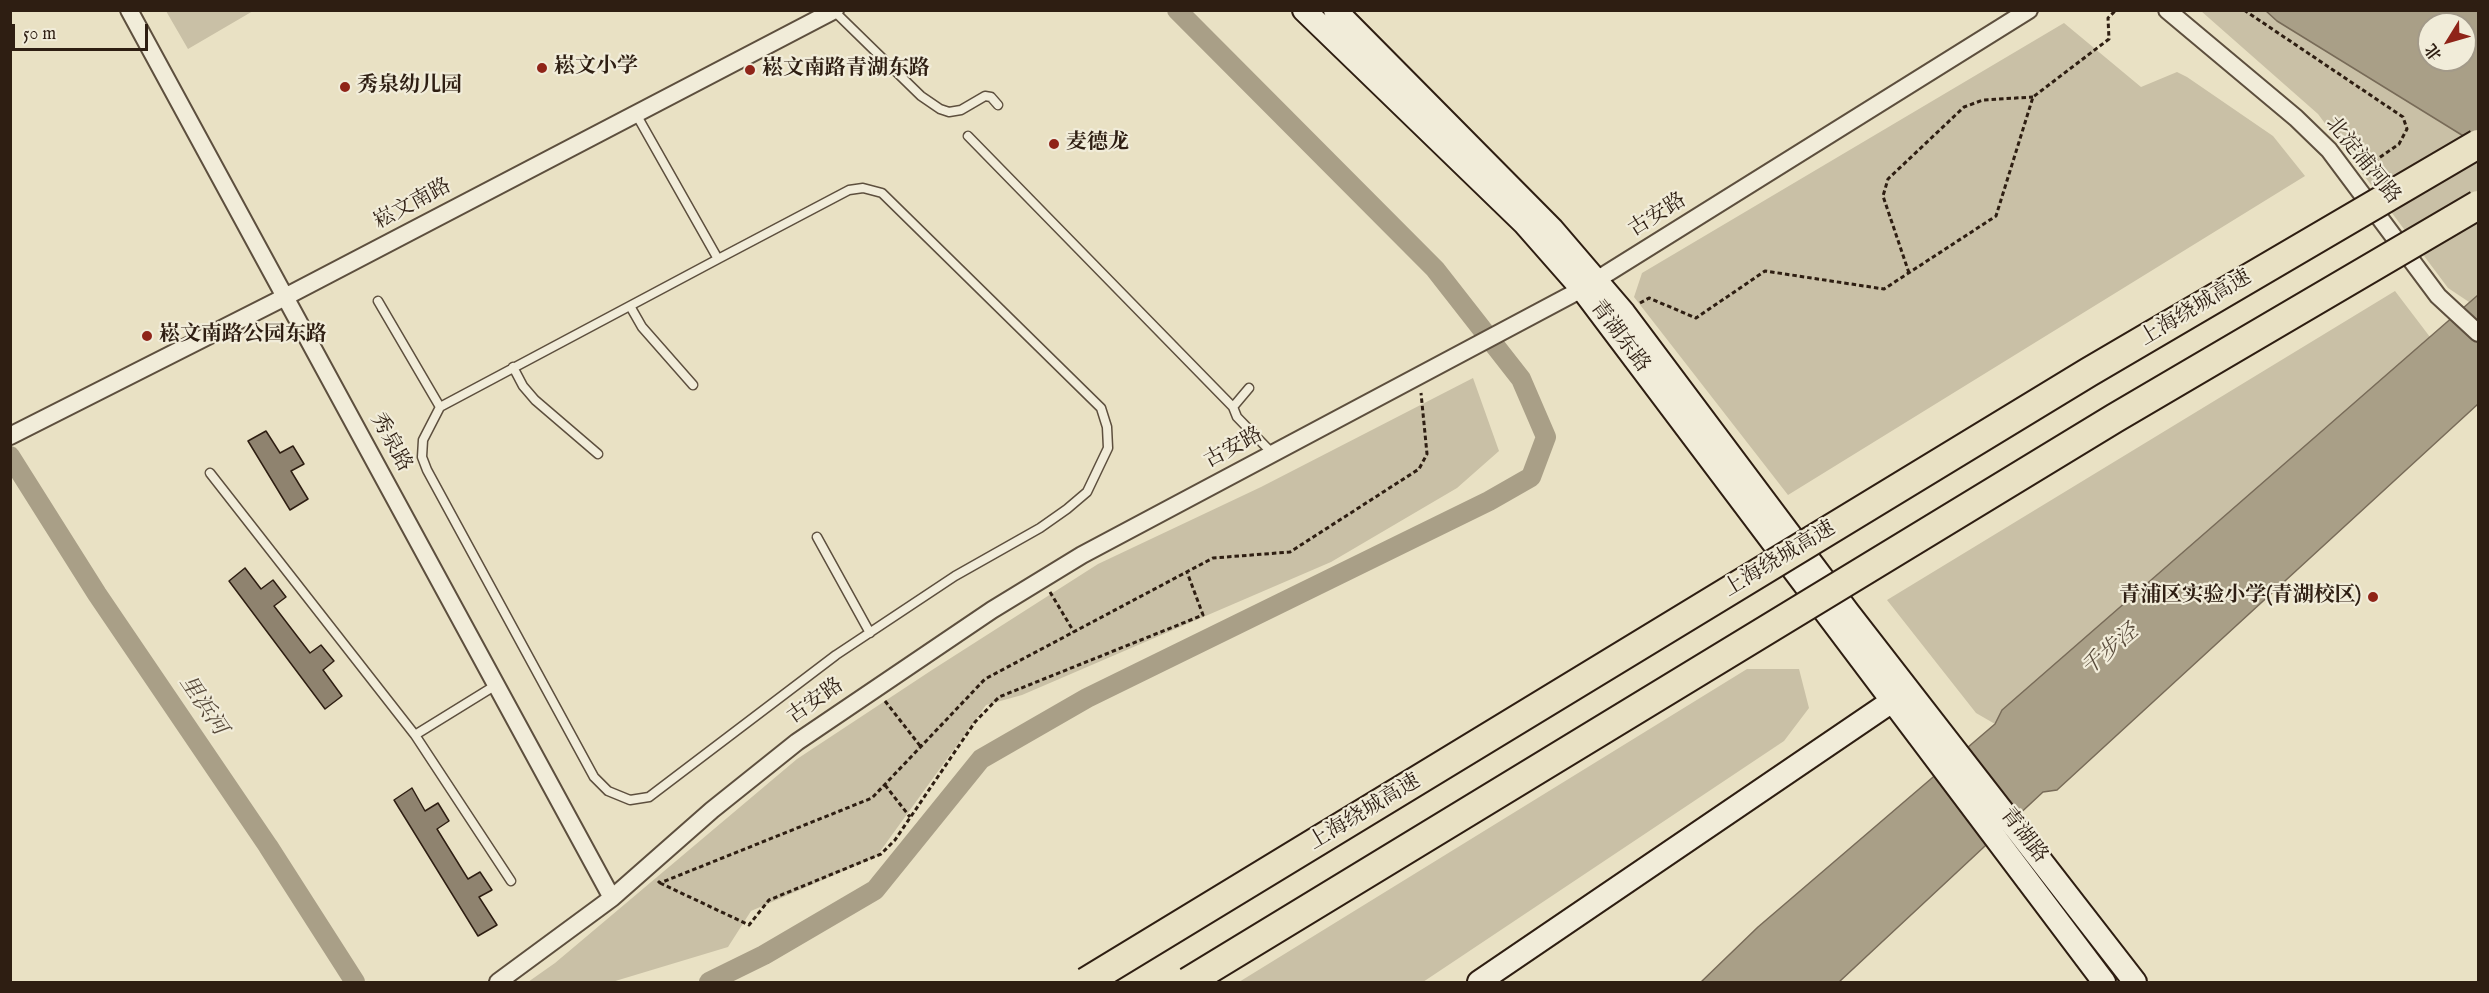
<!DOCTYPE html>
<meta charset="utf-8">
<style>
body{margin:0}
#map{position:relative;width:2489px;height:993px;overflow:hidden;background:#e9e1c4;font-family:"IM FELL English","Noto Serif SC",serif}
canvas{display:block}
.frame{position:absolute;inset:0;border:12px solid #2e1e12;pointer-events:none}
.north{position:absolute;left:2417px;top:12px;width:60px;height:60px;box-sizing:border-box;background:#f1ecd9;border:2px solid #a39a89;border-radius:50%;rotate:233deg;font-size:16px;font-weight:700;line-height:24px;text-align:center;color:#2e1e12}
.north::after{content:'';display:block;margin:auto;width:21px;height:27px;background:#8f2418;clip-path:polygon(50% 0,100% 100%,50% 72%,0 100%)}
.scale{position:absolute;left:12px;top:24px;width:136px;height:27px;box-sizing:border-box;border:3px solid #2e1e12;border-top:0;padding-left:8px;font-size:18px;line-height:21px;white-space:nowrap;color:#2e1e12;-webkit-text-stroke:4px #f1ecd9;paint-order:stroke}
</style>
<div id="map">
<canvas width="2489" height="993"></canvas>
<div class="frame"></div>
<div class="north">北</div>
<div class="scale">50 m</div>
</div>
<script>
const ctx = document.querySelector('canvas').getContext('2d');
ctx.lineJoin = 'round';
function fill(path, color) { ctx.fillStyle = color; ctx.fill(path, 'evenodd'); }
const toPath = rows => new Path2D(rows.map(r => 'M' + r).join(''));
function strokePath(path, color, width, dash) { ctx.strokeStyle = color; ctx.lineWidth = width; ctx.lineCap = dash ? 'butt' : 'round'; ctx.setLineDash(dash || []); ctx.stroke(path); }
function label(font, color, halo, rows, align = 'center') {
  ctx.font = font + ' "IM FELL English","Noto Serif SC",serif'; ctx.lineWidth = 4.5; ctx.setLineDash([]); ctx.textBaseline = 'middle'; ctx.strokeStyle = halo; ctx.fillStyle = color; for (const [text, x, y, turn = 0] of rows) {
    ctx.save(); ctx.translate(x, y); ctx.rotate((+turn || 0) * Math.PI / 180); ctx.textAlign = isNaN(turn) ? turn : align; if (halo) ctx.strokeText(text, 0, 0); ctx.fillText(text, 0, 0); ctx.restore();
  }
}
const green = toPath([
 [166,11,253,11,188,49],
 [2201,11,2478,11,2478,308,2448,288,2318,114],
 [2429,24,2465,24,2465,60,2429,60],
 [2064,23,2141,87,2177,72,2187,77,2273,136,2305,176,1788,495,1634,297,1642,273],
 [2395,291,2430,337,2002,710,1995,724,1976,713,1887,600],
 [1473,378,1499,451,1457,488,1331,562,1022,695,986,705,876,857,751,911,728,947,612,982,528,982,555,963,797,759,932,670,1098,564,1261,487],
 [1747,669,1799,669,1809,708,1784,741,1423,982,1239,982]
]);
const water = toPath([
 [2266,11,2478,11,2478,145,2277,21,2266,11],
 [2429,24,2465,24,2465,60,2429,60,2429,24],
 [2478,295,2478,404,2057,790,2043,792,1839,982,1701,982,1758,927,1995,724,2002,710,2478,295]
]);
const canal = toPath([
 [10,456,97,594,268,846,355,982],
 [709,982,764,955,875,890,981,759,1087,698,1489,501,1531,477,1546,437,1521,379,1435,269,1177,10]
]);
const building = toPath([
 [266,431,280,453,293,446,304,464,291,471,308,499,290,510,248,441,266,431],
 [245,568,261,589,273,580,286,597,274,606,310,653,321,645,334,661,323,670,342,696,325,709,229,581,245,568],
 [412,788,425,811,438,803,449,821,437,829,468,879,480,872,492,890,479,897,497,925,478,936,394,800,412,788]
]);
const path = toPath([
 [2244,10,2403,117,2407,129,2399,144,2363,169],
 [1909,273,1883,196,1888,179,1964,107,1983,100,2033,97],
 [1640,303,1649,298,1696,318,1765,271,1884,289,1996,216,2033,97,2109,39,2108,18,2116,10],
 [1050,592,1074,632],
 [885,701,921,747],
 [885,785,910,817],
 [658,881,660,883,872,798,985,679,1213,558,1290,552,1419,469,1427,454,1421,393],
 [660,883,749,925,769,900,881,854,895,840,975,722,999,697,1203,615,1187,572]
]);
const lane = toPath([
 [834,11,921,96,940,109,949,112,961,110,985,96,991,97,998,105],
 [636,114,718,259,849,190,863,188,882,193,1101,408,1107,427,1108,448,1087,492,1067,509,1040,528,955,576,836,655,649,797,630,800,608,791,594,777,427,470,422,457,423,440,440,407,718,259],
 [968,136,1233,407],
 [378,301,440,407],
 [630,306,642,327,693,385],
 [513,367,523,386,535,400,598,454],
 [1249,388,1233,407,1237,417,1273,454],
 [210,473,415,735,511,881],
 [817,537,870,633],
 [415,735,496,685]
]);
const street = toPath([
 [129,10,612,898],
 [2167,10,2296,118,2329,150,2438,296,2478,333],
 [10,436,285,297,835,10],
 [498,982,612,898,712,810,797,742,992,610,1082,555,1582,289,2029,10]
]);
const secondary = toPath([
 [1304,10,1524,223,1582,289,2104,982],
 [1335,10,1552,229,1624,313,1848,612,2135,982],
 [1479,982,1904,693]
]);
const highwayBridge = toPath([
 [1086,982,2089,372,2478,144],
 [1188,982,2115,418,2478,205]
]);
const markers = [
 [542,68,6,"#8f2418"],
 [750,70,6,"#8f2418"],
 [345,87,6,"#8f2418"],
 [1054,144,6,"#8f2418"],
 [147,336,6,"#8f2418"],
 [2373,597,6,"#8f2418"]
];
const poiNames = [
 ["崧文小学",554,68],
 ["崧文南路青湖东路",762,70],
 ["秀泉幼儿园",357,87],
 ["麦德龙",1066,144],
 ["崧文南路公园东路",159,336],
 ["青浦区实验小学(青湖校区)",2361,597,"right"]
];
const streetNames = [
 ["北淀浦河路",2362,161,51],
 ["崧文南路",413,205,-28],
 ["古安路",1658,216,-32],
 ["上海绕城高速",2196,309,-31],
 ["青湖东路",1619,337,53],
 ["秀泉路",390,443,61],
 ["古安路",1234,449,-28],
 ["上海绕城高速",1780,560,-31],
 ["古安路",816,702,-35],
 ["上海绕城高速",1365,813,-31],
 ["青湖路",2023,836,52]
];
const waterNames = [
 ["千步泾",2111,651,-40],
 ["里浜河",202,706,56]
];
fill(green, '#c9c0a6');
fill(water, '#a99f87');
strokePath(water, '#786b58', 1.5);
strokePath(canal, '#a99f87', 20);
fill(building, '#8f836f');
strokePath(building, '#2e1e12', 1.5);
strokePath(lane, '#5d4f3e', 11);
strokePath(street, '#5d4f3e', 20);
strokePath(secondary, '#2e1e12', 26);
strokePath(path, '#2e1e12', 3, [4.5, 3]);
strokePath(lane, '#f1ecd9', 8);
strokePath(street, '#f1ecd9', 16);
strokePath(secondary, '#f1ecd9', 22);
strokePath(highwayBridge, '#2e1e12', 32, []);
strokePath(highwayBridge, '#e9e1c4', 28);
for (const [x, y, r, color] of markers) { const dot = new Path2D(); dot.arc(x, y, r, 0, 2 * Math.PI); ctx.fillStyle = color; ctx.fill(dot); strokePath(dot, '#f1ecd9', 2); }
label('bold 21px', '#2e1e12', '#f1ecd9', poiNames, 'left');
label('21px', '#2e1e12', '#f1ecd9', streetNames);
label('italic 22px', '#594b3b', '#f1ecd9', waterNames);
</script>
